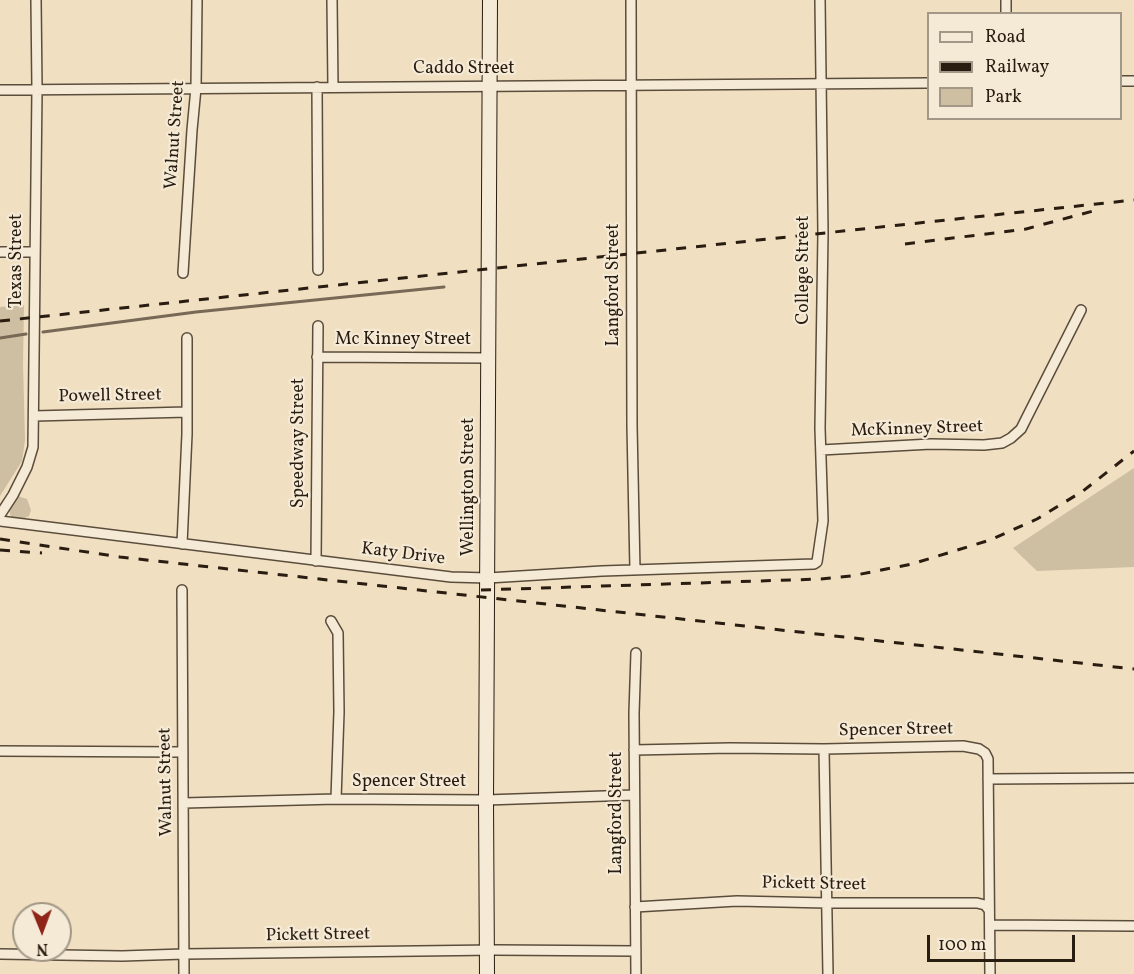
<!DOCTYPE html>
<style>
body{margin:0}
#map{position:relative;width:1134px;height:974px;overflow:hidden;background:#f0dfc0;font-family:Vollkorn,serif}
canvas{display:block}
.legend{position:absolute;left:927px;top:12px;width:195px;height:108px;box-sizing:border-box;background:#f5ead6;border:2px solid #a39887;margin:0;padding:8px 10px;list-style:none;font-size:18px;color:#291c10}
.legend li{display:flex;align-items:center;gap:12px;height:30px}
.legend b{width:30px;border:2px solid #a39887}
.north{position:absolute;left:12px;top:902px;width:60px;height:60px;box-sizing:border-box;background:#f5ead6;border:2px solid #a39887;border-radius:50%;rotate:179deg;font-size:16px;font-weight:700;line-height:24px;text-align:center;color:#291c10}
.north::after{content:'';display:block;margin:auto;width:21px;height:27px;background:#8f2418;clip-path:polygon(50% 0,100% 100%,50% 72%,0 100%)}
.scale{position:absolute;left:927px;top:935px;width:148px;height:27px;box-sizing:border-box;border:3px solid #291c10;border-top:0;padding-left:8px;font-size:18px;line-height:21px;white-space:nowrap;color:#291c10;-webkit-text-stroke:4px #f5ead6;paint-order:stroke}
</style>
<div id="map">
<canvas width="1134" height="974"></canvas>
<ul class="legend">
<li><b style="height:8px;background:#f5ead6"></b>Road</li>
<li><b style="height:8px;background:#291c10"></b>Railway</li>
<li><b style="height:16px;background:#cebea2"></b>Park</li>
</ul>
<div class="north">N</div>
<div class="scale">100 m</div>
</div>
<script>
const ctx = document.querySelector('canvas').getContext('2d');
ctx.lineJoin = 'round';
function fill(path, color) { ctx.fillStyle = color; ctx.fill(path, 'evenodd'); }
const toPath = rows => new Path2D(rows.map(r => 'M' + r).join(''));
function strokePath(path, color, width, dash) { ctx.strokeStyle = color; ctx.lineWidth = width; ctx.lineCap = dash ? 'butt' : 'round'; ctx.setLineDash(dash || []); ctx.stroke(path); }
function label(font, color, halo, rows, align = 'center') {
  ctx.font = font + ' Vollkorn,serif'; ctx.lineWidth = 4.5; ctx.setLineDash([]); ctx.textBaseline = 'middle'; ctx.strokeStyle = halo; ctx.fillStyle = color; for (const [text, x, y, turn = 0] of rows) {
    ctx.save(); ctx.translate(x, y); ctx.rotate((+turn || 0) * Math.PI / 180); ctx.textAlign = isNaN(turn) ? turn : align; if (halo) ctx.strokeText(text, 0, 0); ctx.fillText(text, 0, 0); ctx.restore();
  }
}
const green = toPath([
 [24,305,23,363,25,440,22,461,0,496,0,307],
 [1134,468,1134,567,1037,571,1013,548],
 [18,496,27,499,31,510,29,516,23,519,11,517,9,510]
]);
const stream = toPath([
 [43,332,196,312,444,287],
 [0,338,26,334]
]);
const street = toPath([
 [332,0,333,87],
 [631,0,632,426,635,570],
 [1006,0,1006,14],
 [1120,81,1134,81],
 [317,87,318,270],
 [0,90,928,83],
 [0,252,35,252],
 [183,273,192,130,196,88,197,0],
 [317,357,489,358],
 [34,416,187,412],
 [821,450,931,444,984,445,1002,443,1011,438,1021,429,1027,417,1081,310],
 [0,515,13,495,27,467,33,447,37,89,36,0],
 [0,521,451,577,488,578,602,571,814,564,817,562,823,521,820,428,823,233,820,0],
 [182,544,187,434,187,338],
 [316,561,318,326],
 [182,590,184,974],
 [331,621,338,633,339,712,336,799],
 [636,653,634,713,636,974],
 [824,749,828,974],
 [634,750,730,748,824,749,963,746,979,749,985,753,988,759,990,974],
 [0,751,183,752],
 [988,779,1134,778],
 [184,803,336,799,486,800,634,795],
 [635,907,737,901,827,903,977,903,985,905,989,910],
 [990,925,1134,926],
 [0,954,122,956,184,954,495,950,636,951]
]);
const secondary = toPath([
 [487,974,486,800,490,0]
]);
const rail = toPath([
 [905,244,1026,229,1093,211],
 [0,321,1134,200],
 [0,539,120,557,1134,669],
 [0,550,42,553],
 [481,590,821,579,851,576,912,564,990,540,1037,519,1083,491,1134,451]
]);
const streetNames = [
 ["Caddo Street",464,70],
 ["Walnut Street",176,135,-86],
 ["Texas Street",18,261,-90],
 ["College Street",805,270,-90],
 ["Langford Street",615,285,-90],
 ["Mc Kinney Street",403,341],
 ["Powell Street",110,397,-1],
 ["McKinney Street",917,430,-2],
 ["Speedway Street",300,443,-90],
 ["Wellington Street",470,487,-90],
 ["Katy Drive",403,555,7],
 ["Spencer Street",896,731,-1],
 ["Walnut Street",167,782,-91],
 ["Spencer Street",409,783],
 ["Langford Street",618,813,-90],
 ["Pickett Street",814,885,1],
 ["Pickett Street",318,936,-1]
];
fill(green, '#cebea2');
strokePath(stream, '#786956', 3);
strokePath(street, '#5b4d3c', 12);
strokePath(secondary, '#291c10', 16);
strokePath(street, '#f5ead6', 9);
strokePath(secondary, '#f5ead6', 14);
strokePath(rail, '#291c10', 3, [10, 10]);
label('18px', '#291c10', '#f5ead6', streetNames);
</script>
